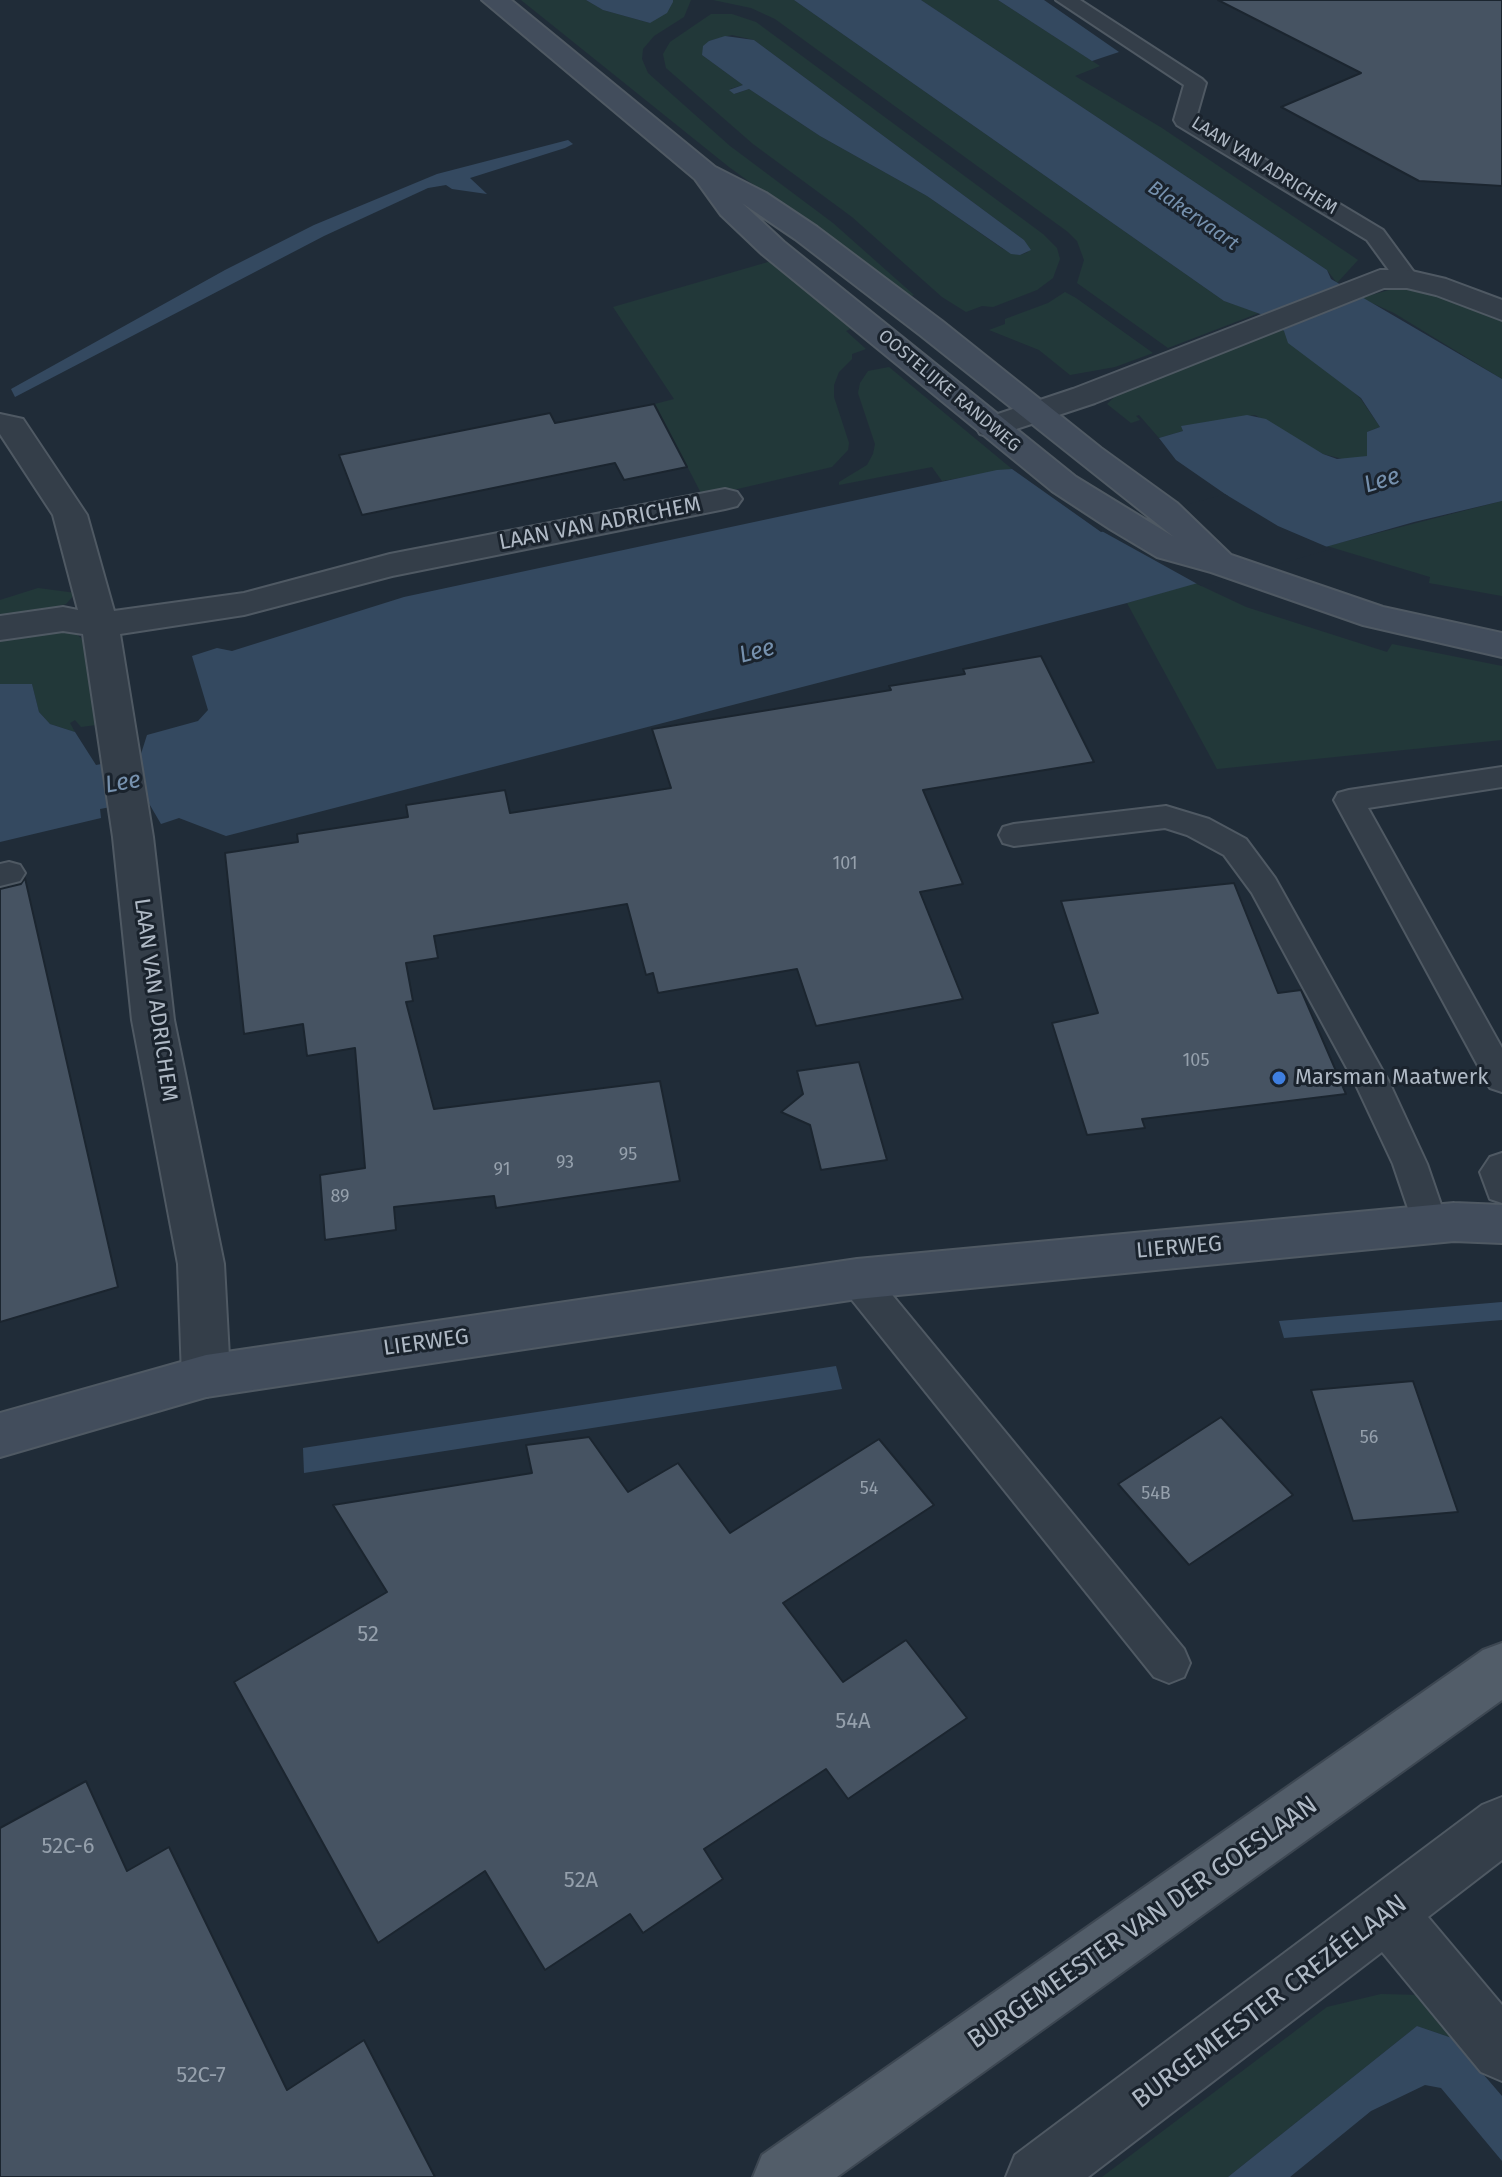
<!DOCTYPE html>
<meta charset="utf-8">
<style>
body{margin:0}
canvas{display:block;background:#202c38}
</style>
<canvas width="1502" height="2177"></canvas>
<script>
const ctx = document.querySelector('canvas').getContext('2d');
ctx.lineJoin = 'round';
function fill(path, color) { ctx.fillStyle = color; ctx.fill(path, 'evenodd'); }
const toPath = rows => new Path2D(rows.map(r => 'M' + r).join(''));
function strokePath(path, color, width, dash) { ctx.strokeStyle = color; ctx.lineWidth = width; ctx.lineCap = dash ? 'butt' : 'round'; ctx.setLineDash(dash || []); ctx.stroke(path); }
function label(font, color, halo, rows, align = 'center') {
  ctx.font = font + ' "Fira Sans",sans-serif'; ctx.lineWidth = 6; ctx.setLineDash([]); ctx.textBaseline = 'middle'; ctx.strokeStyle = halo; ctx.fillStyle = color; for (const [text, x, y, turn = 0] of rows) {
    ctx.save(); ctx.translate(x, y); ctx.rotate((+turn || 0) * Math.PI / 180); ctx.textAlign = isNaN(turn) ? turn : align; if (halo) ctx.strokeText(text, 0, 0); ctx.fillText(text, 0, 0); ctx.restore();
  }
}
const green = toPath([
 [521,0,586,0,603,10,650,23,673,0,691,0,684,17,654,36,643,49,642,59,648,73,730,146,833,223,914,295,908,297,729,167],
 [713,0,794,0,1224,301,1259,313,1168,348,1077,283,1084,260,1077,241,1068,232,775,19,751,8],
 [921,0,998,0,1100,66,1075,76,1162,128,1358,260,1337,283,1327,270],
 [711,14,732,14,756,22,1043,234,1057,248,1060,259,1053,278,1037,290,993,307,982,306,966,312,942,297,852,217,753,144,666,68,663,54,670,42],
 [732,35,754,40,1024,240,1028,252,1020,255,1003,249,927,196,820,136,749,89,735,94,730,89,743,85,702,55,709,41],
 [775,260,854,327,846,331,866,349,852,354,852,359,839,372,834,385,834,397,849,443,848,450,832,467,703,497,655,404,674,399,613,307],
 [1410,284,1502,319,1502,379,1394,313,1361,298],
 [1065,292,1076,298,1153,353,1115,367,1070,375,1039,350,989,330,1005,324,1005,319,1048,303],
 [1279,327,1360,398,1380,427,1367,432,1367,456,1347,460,1323,454,1255,415,1182,426,1183,431,1159,438,1139,415,1136,416,1140,420,1131,423,1107,404,1123,389],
 [889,367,1012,469,942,481,932,467,839,485,839,482,867,465,873,454,875,444,858,393,860,383,868,371],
 [1502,501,1502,596,1429,583,1430,577,1327,546],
 [1195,583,1246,607,1387,652,1392,644,1502,666,1502,740,1217,769,1127,603],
 [38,588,76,593,66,604,0,620,0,600],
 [72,630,82,639,89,653,96,725,81,727,75,720,70,723,75,732,50,724,39,712,32,684,0,684,0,635],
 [1381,1994,1419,1995,1480,2052,1469,2058,1452,2038,1417,2026,1228,2177,1102,2177,1327,2007]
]);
const water = toPath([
 [586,0,673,0,673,2,667,13,650,23,603,10],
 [794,0,921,0,1327,270,1331,279,1502,379,1502,501,1414,522,1127,603,226,836,179,818,161,824,147,800,100,809,101,818,0,842,0,684,32,684,39,712,50,724,75,732,96,765,140,757,147,735,198,721,208,710,192,656,217,648,232,651,404,597,997,470,1012,469,1101,532,1228,496,1176,460,1159,438,1183,431,1181,426,1247,415,1266,419,1323,454,1337,459,1367,456,1367,432,1380,427,1361,398,1288,343,1284,331,1263,315,1224,301],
 [998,0,1044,0,1119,52,1092,61],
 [725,36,754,40,1024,240,1031,250,1020,255,1011,254,927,196,820,136,749,89,734,94,729,90,743,85,702,55,703,46,709,41],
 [568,140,573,144,565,148,470,178,487,194,452,189,446,185,428,188,324,236,15,397,11,389,225,270,314,225,437,174],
 [1502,1302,1502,1320,1284,1338,1279,1321],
 [836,1366,842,1389,304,1473,303,1448],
 [1417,2026,1452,2038,1502,2096,1502,2161,1441,2088,1425,2085,1371,2111,1290,2177,1228,2177]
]);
const pier = toPath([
 [1225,494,1278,526,1332,549,1201,586,1098,529]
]);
const building = toPath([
 [1218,0,1502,0,1502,186,1419,181,1281,107,1361,73,1218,0],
 [654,404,687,467,624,480,615,463,362,515,339,455,550,413,555,423,654,404],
 [1041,656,1094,762,923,790,963,884,920,892,963,999,816,1026,797,969,658,993,653,973,646,975,627,904,434,936,438,958,406,963,413,1001,406,1002,434,1109,660,1081,680,1181,496,1208,494,1196,394,1207,396,1230,325,1240,320,1175,365,1168,355,1048,307,1056,303,1024,244,1034,225,853,298,842,297,834,408,817,406,805,505,790,510,813,671,788,652,729,891,690,889,686,965,674,963,669,1041,656],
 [25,878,118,1287,0,1322,0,889,21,884,25,878],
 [1234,883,1278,993,1301,990,1346,1094,1142,1119,1145,1128,1087,1135,1052,1023,1098,1013,1061,901,1234,883],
 [859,1062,887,1160,821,1170,810,1125,781,1112,803,1094,797,1071,859,1062],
 [1413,1381,1458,1512,1353,1521,1311,1390,1413,1381],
 [1221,1417,1293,1495,1189,1565,1118,1484,1221,1417],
 [589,1437,628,1492,678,1463,730,1533,879,1439,934,1505,783,1603,843,1682,906,1640,967,1718,848,1799,826,1769,704,1849,723,1879,643,1933,630,1914,545,1970,485,1871,378,1943,234,1682,387,1592,333,1505,532,1473,526,1445,589,1437],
 [86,1781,127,1871,169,1847,287,2090,364,2040,435,2177,0,2177,0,1828,86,1781]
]);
const lane = toPath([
 [1056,0,1080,0,1202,79,1206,83,1196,118,1383,230,1419,279,1415,284,1399,284,1367,240,1177,125,1174,120,1184,85,1056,0],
 [1502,767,1502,787,1368,808,1502,1048,1502,1092,1490,1088,1334,800,1338,793,1349,790,1502,767],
 [1166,806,1209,819,1246,839,1275,878,1390,1084,1427,1164,1448,1225,1443,1235,1430,1240,1417,1235,1393,1164,1356,1085,1252,893,1224,855,1187,835,1165,828,1014,846,1003,843,999,835,1003,827,1014,824,1166,806],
 [9,862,20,865,25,873,20,881,0,886,0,864,9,862],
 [1502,1153,1502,1203,1490,1199,1480,1172,1490,1157,1502,1153],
 [857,1264,870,1268,1184,1649,1190,1663,1184,1677,1169,1683,1154,1677,844,1290,839,1279,844,1268,857,1264]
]);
const street = toPath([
 [1380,270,1407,270,1446,279,1502,300,1502,320,1436,295,1407,288,1384,288,1095,403,992,437,980,434,976,427,980,420,1073,389,1380,270],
 [0,414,23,419,87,515,114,611,244,593,390,554,725,489,737,492,742,499,737,506,725,509,392,576,244,615,120,634,153,837,174,1020,224,1264,230,1376,223,1391,206,1397,189,1391,182,1376,178,1264,132,1020,113,837,83,634,63,631,0,640,0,616,63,607,78,610,53,515,0,434,0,414],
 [1502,1797,1502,1860,1428,1917,1502,2005,1502,2081,1481,2072,1382,1952,1088,2177,1006,2177,1015,2155,1482,1805,1502,1797]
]);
const secondary = toPath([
 [482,0,511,0,715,167,766,193,817,227,942,321,1101,448,1177,503,1231,555,1383,607,1502,633,1502,657,1363,625,1211,572,1157,557,1110,529,1052,491,762,254,721,215,695,179,482,0],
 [742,203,795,239,920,335,1174,537,1076,477,784,242,742,203],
 [1454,1203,1502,1205,1502,1243,1454,1241,857,1299,206,1397,0,1457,0,1413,206,1355,857,1259,1454,1203]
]);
const primary = toPath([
 [1502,1643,1502,1700,837,2177,753,2177,762,2155,1483,1650,1502,1643]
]);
const markers = [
 [1279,1078,8,"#3f7fe0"]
];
const farStreetnames = [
 ["LAAN VAN ADRICHEM",1264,166,32],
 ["OOSTELIJKE RANDWEG",949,391,40]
];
const numberNames = [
 ["101",845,864],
 ["105",1196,1061],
 ["95",628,1155],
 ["93",565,1163],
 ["91",502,1170],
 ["89",340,1197],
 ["56",1369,1438],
 ["54",869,1489],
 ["54B",1156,1494]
];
const farWaternames = [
 ["Blakervaart",1193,216,35]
];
const streetNames = [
 ["LAAN VAN ADRICHEM",600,524,-11],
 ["LAAN VAN ADRICHEM",155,1000,82],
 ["LIERWEG",1179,1248,-5],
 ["LIERWEG",426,1343,-8]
];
const poiNames = [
 ["Marsman Maatwerk",1295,1078]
];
const nearNumbernames = [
 ["52",368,1635],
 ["54A",853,1722],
 ["52C-6",68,1847],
 ["52A",581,1881],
 ["52C-7",201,2076]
];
const waterNames = [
 ["Lee",1382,481,-17],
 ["Lee",757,652,-15],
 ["Lee",123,783,-10]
];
const nearStreetnames = [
 ["BURGEMEESTER VAN DER GOESLAAN",1143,1923,-35],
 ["BURGEMEESTER CREZÉELAAN",1270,2002,-37]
];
fill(green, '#223839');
fill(water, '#344960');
fill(pier, '#202c38');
fill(building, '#465362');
strokePath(building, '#1b252f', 2);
strokePath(lane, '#4f5963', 4);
strokePath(street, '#4f5963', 4);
strokePath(secondary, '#4f5963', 4);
strokePath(primary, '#3d4752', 4);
fill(lane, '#343e49');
fill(street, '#343e49');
fill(secondary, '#424d5c');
fill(primary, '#525d69');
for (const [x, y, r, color] of markers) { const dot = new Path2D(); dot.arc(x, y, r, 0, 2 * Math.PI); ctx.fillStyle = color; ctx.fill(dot); strokePath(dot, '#1a232d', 3); }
label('18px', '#afb9c5', '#1a232d', farStreetnames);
label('18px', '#95a0ac', null, numberNames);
label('italic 20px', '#7691ae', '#1a232d', farWaternames);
label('22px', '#afb9c5', '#1a232d', streetNames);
label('22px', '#afb9c5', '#1a232d', poiNames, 'left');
label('22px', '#95a0ac', null, nearNumbernames);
label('italic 24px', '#7691ae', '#1a232d', waterNames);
label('26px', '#afb9c5', '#1a232d', nearStreetnames);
</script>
